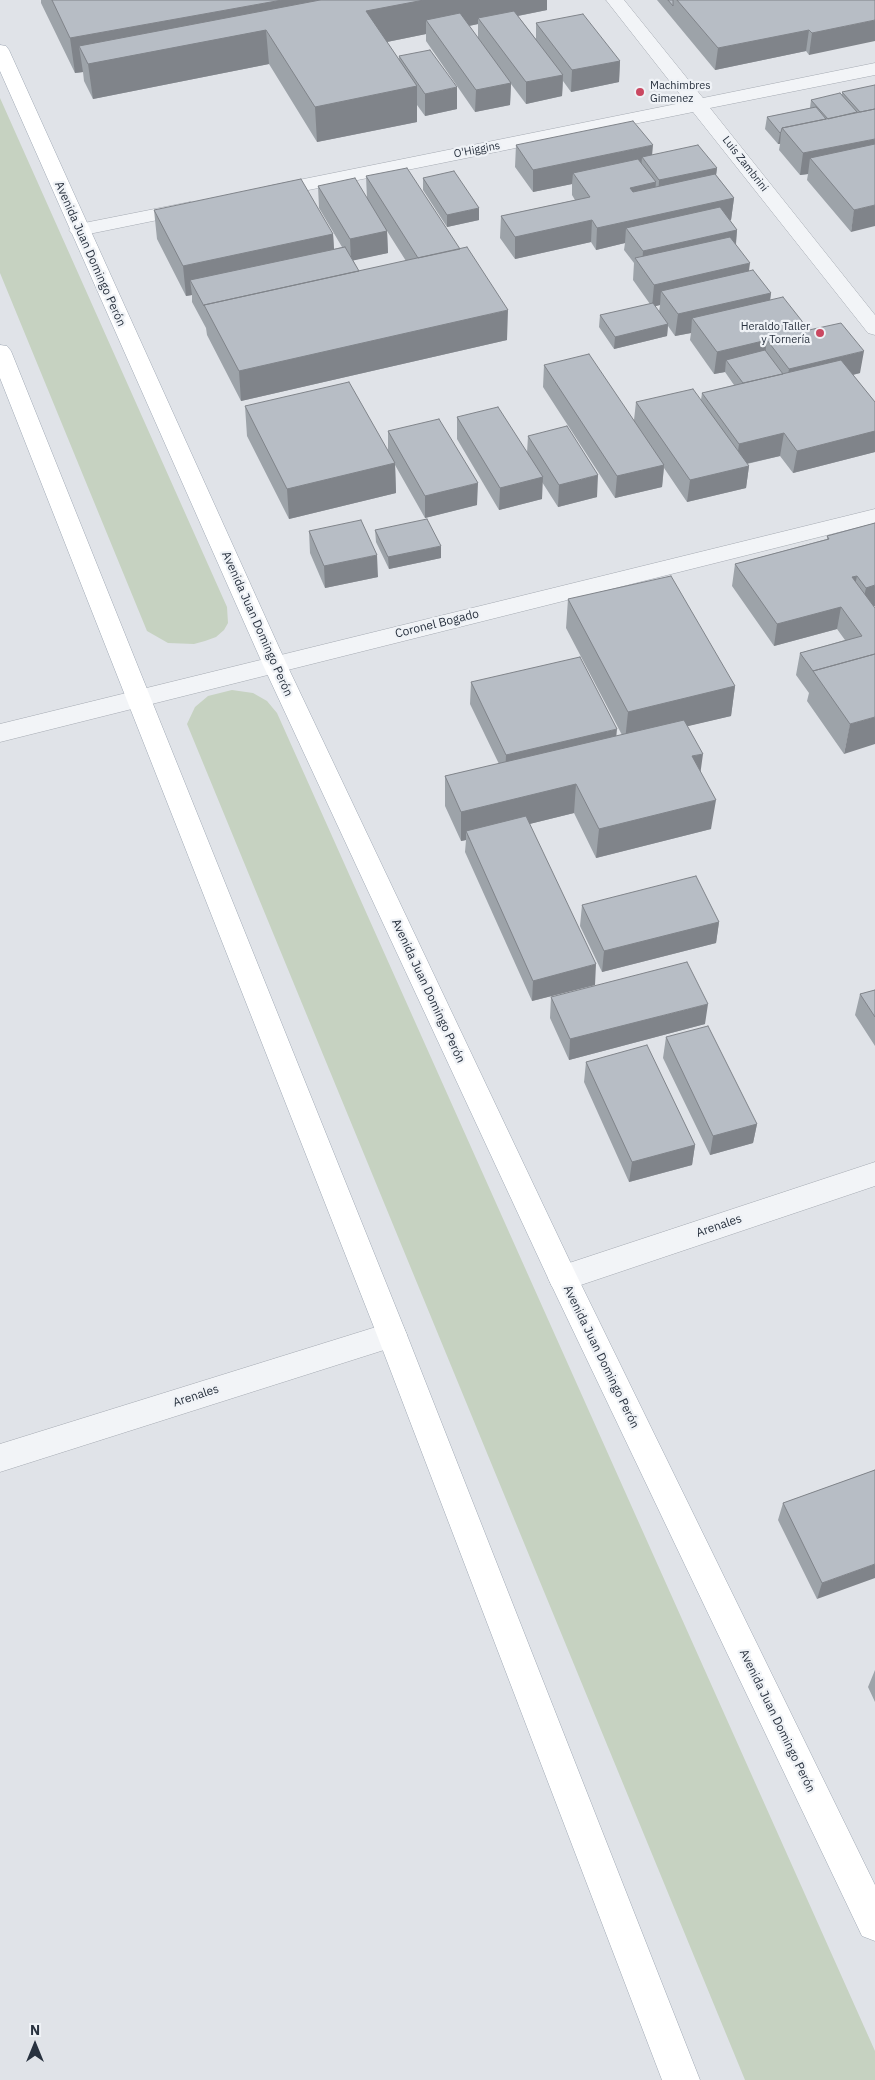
<!DOCTYPE html>
<meta charset="utf-8">
<style>
body{margin:0}
#map{position:relative;width:875px;height:2080px;overflow:hidden;background:#e0e3e8;font-family:"IBM Plex Sans",sans-serif}
canvas{display:block}
.north{position:absolute;left:10px;top:2020px;width:50px;height:50px;-webkit-text-stroke:4px #eff2f6;paint-order:stroke;rotate:0deg;font-size:14px;font-weight:700;line-height:20px;text-align:center;color:#29323f}
.north::after{content:'';display:block;margin:auto;width:18px;height:22px;background:#29323f;clip-path:polygon(50% 0,100% 100%,50% 72%,0 100%)}
</style>
<div id="map">
<canvas width="875" height="2080"></canvas>
<div class="north">N</div>
</div>
<script>
const ctx = document.querySelector('canvas').getContext('2d');
ctx.lineJoin = 'round';
function fill(path, color) { ctx.fillStyle = color; ctx.fill(path, 'evenodd'); }
const toPath = rows => new Path2D(rows.map(r => 'M' + r).join(''));
function strokePath(path, color, width, dash) { ctx.strokeStyle = color; ctx.lineWidth = width; ctx.lineCap = dash ? 'butt' : 'round'; ctx.setLineDash(dash || []); ctx.stroke(path); }
function label(font, color, halo, rows, align = 'center') {
  ctx.font = font + ' "IBM Plex Sans",sans-serif'; ctx.lineWidth = 4.5; ctx.setLineDash([]); ctx.textBaseline = 'middle'; ctx.strokeStyle = halo; ctx.fillStyle = color; for (const [text, x, y, turn = 0] of rows) {
    ctx.save(); ctx.translate(x, y); ctx.rotate((+turn || 0) * Math.PI / 180); ctx.textAlign = isNaN(turn) ? turn : align; if (halo) ctx.strokeText(text, 0, 0); ctx.fillText(text, 0, 0); ctx.restore();
  }
}
const green = toPath([
 [0,98,227,607,228,623,224,630,216,637,205,641,194,644,168,643,147,631,0,273],
 [232,690,253,693,267,701,277,713,875,2051,875,2080,745,2080,187,724,195,707,208,696]
]);
const street = toPath([
 [606,0,624,0,703,98,875,63,875,75,710,108,875,315,875,335,868,333,693,112,269,198,262,196,259,192,262,188,269,186,686,102,606,0],
 [190,202,197,204,200,208,197,212,79,236,72,234,69,230,72,226,79,224,190,202],
 [875,509,875,523,0,742,0,724,875,509],
 [875,1162,875,1186,563,1291,552,1287,548,1278,552,1269,563,1265,875,1162],
 [392,1322,403,1326,407,1335,403,1344,0,1472,0,1444,392,1322]
]);
const primary = toPath([
 [0,45,6,46,9,50,287,665,575,1272,875,1885,875,1941,862,1936,548,1278,263,665,0,71,0,45],
 [0,345,7,346,11,351,407,1335,700,2080,662,2080,377,1335,0,378,0,345]
]);
const wall = toPath([
 [41,0,547,0,547,10,518,16,536,39,536,23,620,61,619,82,571,92,563,81,562,96,526,104,511,84,510,105,475,112,426,41,426,34,387,42,399,60,399,56,457,109,425,116,417,105,417,122,317,142,269,64,93,99,84,81,83,72,75,73,41,3],
 [478,24,478,38,469,26],
 [657,0,875,0,809,55,806,51,715,70],
 [875,86,851,232,807,180,808,174,800,175,779,150,780,144,778,144,765,129,767,117,810,108,811,100,842,95,842,92],
 [516,145,652,155,717,168,716,175,734,198,731,220,730,220,737,230,736,245,749,271,771,293,770,300,809,330,860,373,853,375,875,402,875,452,793,473,780,456,747,464,749,466,746,488,687,502,664,468,662,487,615,498,543,387,544,365,634,420,636,402,701,400,702,393,734,385,725,372,714,374,690,340,691,333,675,336,668,326,667,336,614,349,599,327,600,315,650,304,633,280,634,263,624,250,625,243,596,250,591,242,515,259,500,238,501,216,575,200,572,195,572,184,533,192,515,167],
 [660,305,659,312,655,306],
 [366,176,507,340,241,401,207,335,206,328,192,302,192,295,186,296,157,239,154,210,333,234,334,249,342,247,319,208,318,186,367,198],
 [387,231,406,261,359,271,353,260,388,253],
 [423,178,479,220,447,227,423,190],
 [245,406,388,451,388,431,477,505,425,518,395,465,396,493,289,519,247,436],
 [457,417,527,453,528,436,597,497,558,507,542,482,542,499,499,510,457,439],
 [875,523,874,606,875,608,844,754,807,701,809,693,796,675,800,653,845,640,837,629,774,646,732,586,735,564,827,539,827,536],
 [375,530,441,558,389,569,376,542],
 [309,531,378,577,325,588,310,553],
 [568,599,735,686,731,716,687,726,700,772,711,829,596,858,574,813,529,824,595,985,532,1001,465,852,466,840,461,841,445,806,445,776,499,764,470,704,471,682,617,736,622,735,566,628],
 [582,905,719,922,716,943,602,972,580,926],
 [875,990,875,1046,855,1015,860,994],
 [551,997,705,1024,569,1060,550,1018],
 [666,1037,757,1124,753,1143,710,1155,663,1058],
 [586,1062,695,1145,692,1165,629,1182,584,1082],
 [875,1470,817,1599,778,1520,783,1503],
 [875,1670,875,1702,868,1687]
]);
const shadedWall = toPath([
 [282,0,547,0,547,10,482,23,478,18,478,24,435,33,426,20,426,34,367,46,266,30,269,64,93,99,88,64,79,46,83,72,75,73,70,38],
 [875,20,875,41,809,55,812,33],
 [809,30,806,51,715,70,718,48],
 [620,61,619,82,571,92,572,70],
 [563,75,562,96,526,104,526,82],
 [511,83,510,105,475,112,476,90],
 [417,86,417,122,317,142,315,107],
 [457,87,457,109,425,116,425,94],
 [781,132,780,144,778,144,780,133],
 [875,139,875,160,810,158,808,174,800,175,803,153],
 [653,145,651,167,642,157,641,169,573,173,572,184,533,192,533,170],
 [717,168,714,190,658,202,659,180],
 [656,182,654,204,628,210,630,188],
 [734,198,731,220,636,241,626,228,625,243,596,250,597,228],
 [875,205,875,226,851,232,854,210],
 [479,208,479,220,447,227,447,215],
 [592,220,591,242,515,259,515,237],
 [737,230,735,252,642,268,643,251],
 [387,231,388,253,351,261,350,239],
 [333,234,335,264,190,280,192,295,186,296,183,266],
 [750,263,747,285,661,291,660,305,652,307,654,285],
 [771,293,768,315,692,318,691,333,675,336,678,314],
 [508,310,507,340,241,401,239,371],
 [668,324,667,336,614,349,615,337],
 [767,340,764,362,726,360,725,372,714,374,717,352],
 [864,351,860,373,785,391,789,369],
 [875,431,875,452,793,473,797,451],
 [784,433,780,456,736,466,739,444],
 [395,463,396,493,289,519,287,489],
 [664,465,662,487,615,498,617,476],
 [749,466,746,488,687,502,690,480],
 [598,475,597,497,558,507,559,485],
 [543,477,542,499,499,510,500,488],
 [478,483,477,505,425,518,425,496],
 [441,546,441,558,389,569,388,557],
 [377,555,378,577,325,588,324,566],
 [857,576,852,598,852,577],
 [875,585,875,606,861,609,866,588],
 [841,607,837,629,774,646,777,624],
 [735,686,731,716,625,741,628,712],
 [875,717,875,744,844,754,850,724],
 [617,729,615,750,505,777,506,755],
 [703,754,699,783,692,756],
 [576,784,574,813,469,839,466,831,466,840,461,841,461,812],
 [716,800,711,829,596,858,599,829],
 [719,922,716,943,602,972,604,951],
 [596,964,595,985,532,1001,533,981],
 [708,1004,705,1024,569,1060,570,1039],
 [757,1124,753,1143,710,1155,713,1136],
 [695,1145,692,1165,629,1182,632,1162],
 [875,1564,875,1578,817,1599,822,1583]
]);
const building = toPath([
 [52,0,282,0,70,38,52,0],
 [320,0,424,0,366,11,417,86,315,107,266,30,88,64,79,46,320,0],
 [668,0,673,0,673,6,668,0],
 [677,0,875,0,875,20,812,33,809,30,718,48,677,0],
 [514,11,563,75,526,82,478,18,514,11],
 [460,13,511,83,476,90,426,20,460,13],
 [583,14,620,61,572,70,536,23,583,14],
 [430,50,457,87,425,94,399,56,430,50],
 [875,85,875,109,860,112,842,92,875,85],
 [840,93,857,112,828,119,811,100,840,93],
 [816,107,826,119,782,128,781,132,780,133,767,117,816,107],
 [875,109,875,139,803,153,782,128,875,109],
 [633,121,653,145,533,170,516,145,633,121],
 [875,144,875,205,854,210,810,158,875,144],
 [698,145,717,168,659,180,642,157,698,145],
 [638,159,656,182,630,188,633,192,715,174,734,198,597,228,592,220,515,237,501,216,590,197,573,173,638,159],
 [407,168,460,249,418,258,366,176,407,168],
 [454,171,479,208,447,215,423,178,454,171],
 [355,178,387,231,350,239,318,186,355,178],
 [301,179,333,234,183,266,154,210,301,179],
 [720,207,737,230,643,251,626,228,720,207],
 [730,237,750,263,654,285,635,258,730,237],
 [345,247,359,271,204,305,204,306,190,280,345,247],
 [467,247,508,310,239,371,204,305,467,247],
 [753,270,771,293,678,314,661,291,753,270],
 [783,297,809,330,841,323,864,351,789,369,767,340,717,352,692,318,783,297],
 [653,303,668,324,615,337,600,315,653,303],
 [765,350,783,374,743,383,726,360,765,350],
 [589,354,664,465,617,476,544,365,589,354],
 [841,360,875,402,875,431,797,451,784,433,739,444,702,393,841,360],
 [349,382,395,463,287,489,245,406,349,382],
 [693,389,749,466,690,480,636,402,693,389],
 [498,407,543,477,500,488,457,417,498,407],
 [439,419,478,483,425,496,388,431,439,419],
 [567,426,598,475,559,485,528,436,567,426],
 [427,519,441,546,388,557,375,530,427,519],
 [361,520,377,555,324,566,309,531,361,520],
 [875,523,875,585,866,588,857,576,852,577,875,608,875,654,813,671,800,653,862,636,841,607,777,624,735,564,829,539,827,536,875,523],
 [671,576,735,686,628,712,568,599,671,576],
 [875,654,875,717,850,724,813,671,875,654],
 [580,657,617,729,506,755,471,682,580,657],
 [684,720,703,754,692,756,716,800,599,829,576,784,461,812,445,776,684,720],
 [526,816,596,964,533,981,466,831,526,816],
 [696,876,719,922,604,951,582,905,696,876],
 [687,962,708,1004,570,1039,551,997,687,962],
 [875,990,875,1017,860,994,875,990],
 [708,1026,757,1124,713,1136,666,1037,708,1026],
 [647,1045,695,1145,632,1162,586,1062,647,1045],
 [875,1470,875,1564,822,1583,783,1503,875,1470]
]);
const markers = [
 [640,92,5,"#ca4861"],
 [820,333,5,"#ca4861"]
];
const farPoinames = [
 ["Machimbres",650,86],
 ["Gimenez",650,99],
 ["Heraldo Taller",810,327,"right"],
 ["y Tornería",810,340,"right"]
];
const farStreetnames = [
 ["O'Higgins",477,150,-11],
 ["Luis Zambrini",745,164,52]
];
const streetNames = [
 ["Avenida Juan Domingo Perón",90,254,66],
 ["Avenida Juan Domingo Perón",257,624,66],
 ["Coronel Bogado",437,624,-14],
 ["Avenida Juan Domingo Perón",428,991,65],
 ["Arenales",719,1226,-19],
 ["Avenida Juan Domingo Perón",601,1357,64],
 ["Arenales",196,1396,-18],
 ["Avenida Juan Domingo Perón",777,1721,64]
];
fill(green, '#c6d2c1');
strokePath(street, '#a5aab2', 1);
strokePath(primary, '#9fa8b4', 1);
fill(street, '#f2f4f7');
fill(primary, '#fff');
fill(wall, '#9da3a9');
fill(shadedWall, '#80848a');
fill(building, '#b7bdc5');
strokePath(building, '#80848a', 1);
for (const [x, y, r, color] of markers) { const dot = new Path2D(); dot.arc(x, y, r, 0, 2 * Math.PI); ctx.fillStyle = color; ctx.fill(dot); strokePath(dot, '#eff2f6', 2); }
label('11px', '#29323f', '#eff2f6', farPoinames, 'left');
label('11px', '#29323f', '#eff2f6', farStreetnames);
label('12px', '#29323f', '#eff2f6', streetNames);
</script>
